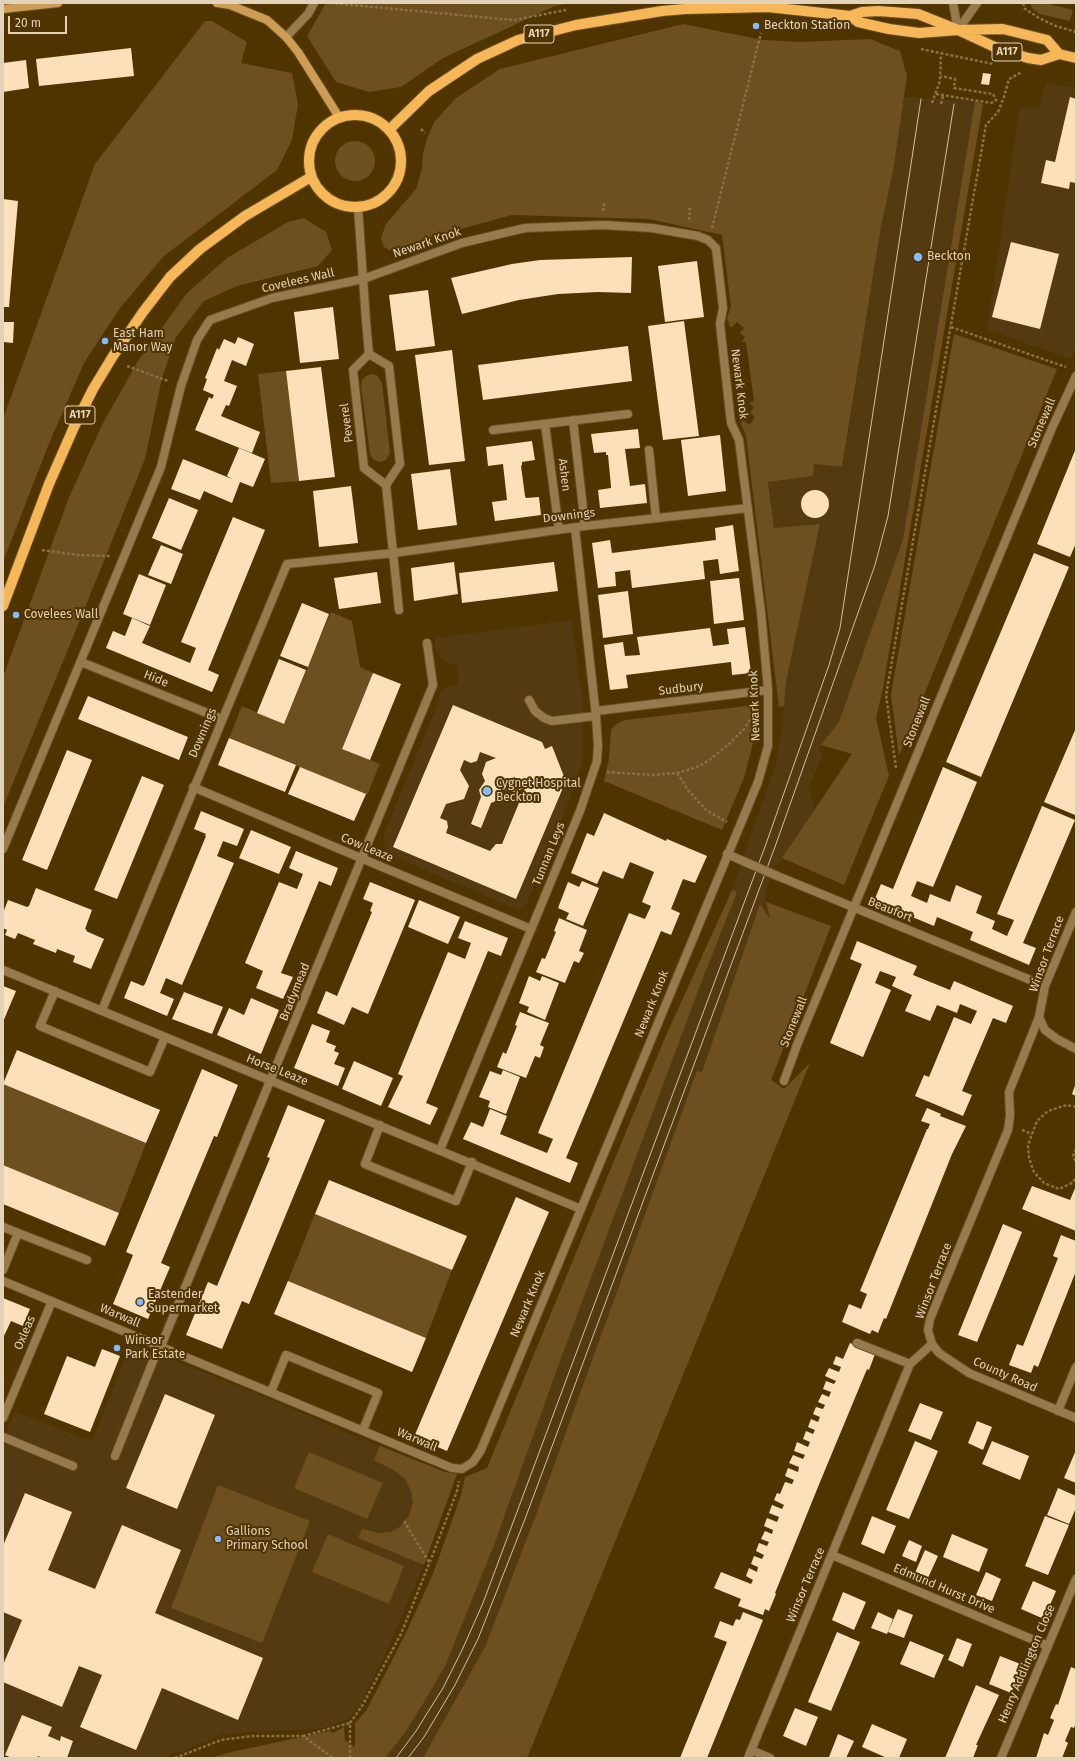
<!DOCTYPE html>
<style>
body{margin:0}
#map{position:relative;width:1079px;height:1761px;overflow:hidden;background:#503400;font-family:"Fira Sans",sans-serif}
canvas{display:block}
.frame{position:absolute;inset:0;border:4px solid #e3d2ba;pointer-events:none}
.scale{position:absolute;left:8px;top:16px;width:59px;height:18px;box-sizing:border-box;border:2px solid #e3d2ba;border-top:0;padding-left:5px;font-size:12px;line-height:14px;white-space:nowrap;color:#e3d2ba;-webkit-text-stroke:3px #503400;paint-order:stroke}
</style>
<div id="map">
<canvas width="1079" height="1761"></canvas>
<div class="frame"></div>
<div class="scale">20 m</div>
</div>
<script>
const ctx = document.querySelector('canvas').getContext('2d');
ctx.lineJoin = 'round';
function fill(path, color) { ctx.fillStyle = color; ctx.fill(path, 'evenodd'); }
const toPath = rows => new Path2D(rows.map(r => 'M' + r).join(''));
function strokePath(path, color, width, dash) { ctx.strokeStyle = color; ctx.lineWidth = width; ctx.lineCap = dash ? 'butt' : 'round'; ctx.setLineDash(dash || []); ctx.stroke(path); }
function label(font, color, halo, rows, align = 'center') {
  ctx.font = font + ' "Fira Sans",sans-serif'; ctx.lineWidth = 4; ctx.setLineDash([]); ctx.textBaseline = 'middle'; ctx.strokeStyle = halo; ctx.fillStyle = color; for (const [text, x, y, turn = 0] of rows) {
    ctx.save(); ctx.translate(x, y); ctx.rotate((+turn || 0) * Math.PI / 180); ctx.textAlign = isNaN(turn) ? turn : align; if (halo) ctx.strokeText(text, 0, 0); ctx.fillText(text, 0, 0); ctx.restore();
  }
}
const built = toPath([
 [1046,82,1076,89,1076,348,1071,359,987,329,1020,106,1038,109],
 [903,97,975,101,903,539,839,722,821,745,819,751,823,755,809,787,821,839,776,864,764,897,781,960,510,1616,424,1758,371,1758,368,1756,647,1081,732,890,776,764,782,725,786,682,820,524,774,528,768,481,813,476,814,464,843,466,881,227,893,171],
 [571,620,583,702,583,761,561,822,526,905,519,910,388,854,384,844,385,838,383,836,437,706,440,693,445,687,452,685,458,685,458,666,447,663,440,657,435,649,435,638],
 [131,1343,272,1400,340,1430,445,1472,457,1474,424,1565,383,1659,361,1703,350,1718,331,1726,318,1729,246,1732,221,1735,177,1753,160,1758,3,1758,3,1440,15,1412,92,1441]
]);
const green = toPath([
 [326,3,571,3,555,6,443,58,401,87,369,92,336,82,307,36],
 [1030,3,1045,3,1073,10,1070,21,1039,14,1032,8],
 [205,21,212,21,247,42,241,63,292,73,298,104,292,140,277,170,164,256,120,308,84,363,48,446,3,562,3,419,95,164],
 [683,24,763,40,800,42,870,39,900,51,907,76,893,171,881,227,842,467,814,464,813,476,768,482,774,528,820,524,786,682,784,706,779,707,746,436,741,424,742,420,750,425,755,417,750,413,754,407,749,403,754,401,746,342,742,342,745,337,740,333,744,328,737,322,732,327,730,327,727,318,731,307,722,235,649,219,512,215,424,239,402,256,384,247,381,238,386,224,416,189,422,168,423,153,428,136,435,121,456,98,500,69],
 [975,101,983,104,882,693,876,718,889,776,844,885,782,858,852,754,821,745,839,722,903,539],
 '335 161a20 20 0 1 1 40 0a20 20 0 1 1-40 0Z',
 [304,218,326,232,332,250,318,266,237,286,204,301,176,337,162,378,145,459,80,620,3,807,3,677,70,495,102,425,138,361,187,293,227,258,288,222],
 [954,334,1057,369,899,756,891,695],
 [286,371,299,481,271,483,258,374],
 [373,374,378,376,382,383,390,453,386,460,379,462,374,460,370,454,361,385,362,380,366,376],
 [331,612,352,621,360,667,373,673,342,748,380,764,367,795,229,738,242,706,284,724],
 [747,706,752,710,756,716,754,739,744,778,722,830,604,781,609,759,611,730,614,726,618,723,625,720],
 [732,890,737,892,703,978,561,1358,494,1545,446,1664,427,1697,406,1731,385,1758,210,1758,236,1751,329,1731,333,1733,344,1727,345,1741,355,1747,355,1723,366,1711,405,1635,433,1574,461,1495,465,1477,487,1468,664,1040],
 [766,902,831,926,771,1080,784,1089,810,1063,527,1758,423,1758,485,1647,536,1515,697,1071,702,1072,760,904,770,919],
 [3,1084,146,1143,119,1213,3,1165],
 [315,1214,452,1270,426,1338,288,1281],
 [380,1446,445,1472,457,1474,424,1565,358,1538,362,1529,379,1533,391,1532,401,1526,409,1515,413,1503,411,1491,405,1479,395,1471,374,1460],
 [309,1452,383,1483,367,1519,294,1488],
 [218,1485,310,1521,262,1643,171,1608],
 [328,1534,404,1566,389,1604,312,1572]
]);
const building = toPath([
 [131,48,134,76,39,86,36,59],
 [26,60,29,88,3,92,3,63],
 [983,73,991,74,989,85,981,84],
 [1070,97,1076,99,1076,183,1070,182,1069,189,1041,183,1046,160,1055,162],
 [3,199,18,201,9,307,3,307],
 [1011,242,1059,254,1040,329,992,317],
 [632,257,631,293,598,292,558,294,519,300,462,314,451,278,512,264,540,260],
 [697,261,704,317,665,322,658,266],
 [428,290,435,346,396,351,389,295],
 [333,307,339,359,300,363,294,312],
 [684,321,699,436,663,440,648,326],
 [3,322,14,322,13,343,3,342],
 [238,337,254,344,246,366,232,360,224,381,237,386,229,406,226,405,221,416,260,432,252,453,195,430,209,397,212,399,214,395,203,390,207,379,205,378,217,348,219,350,224,339,235,344],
 [628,346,632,381,483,400,478,365],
 [452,350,465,461,429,465,415,355],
 [321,367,335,477,299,481,286,371],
 [638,429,640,448,625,449,630,486,645,484,647,503,600,508,598,490,611,488,611,486,608,455,606,455,606,452,594,453,591,434],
 [720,435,726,491,688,496,681,440],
 [532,441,535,460,522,462,522,465,521,466,525,496,526,498,539,497,541,515,495,521,492,502,507,500,503,464,488,466,486,447],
 [239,448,265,459,253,487,240,482,232,503,204,491,200,500,171,489,183,459,232,479,227,476],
 [1076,448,1076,543,1070,557,1037,544],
 [450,469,457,525,418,530,411,474],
 [351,486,358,543,319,547,313,491],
 '801 504a14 14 0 1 1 28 0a14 14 0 1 1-28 0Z',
 [169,498,198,510,181,550,152,538],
 [233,517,265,530,208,670,219,675,212,692,106,648,113,631,125,636,132,618,150,626,142,643,190,663,196,648,181,642],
 [733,525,739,571,720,574,718,559,703,561,705,579,632,588,630,570,615,572,616,586,598,588,592,543,610,540,612,553,716,540,715,528],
 [161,545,183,554,171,584,148,575],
 [1034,553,1069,567,981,777,946,762],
 [454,562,458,594,414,601,411,568],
 [554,562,558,591,462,603,459,573],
 [377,572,381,603,339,609,334,578],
 [139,574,166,585,150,625,123,614],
 [739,578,744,620,714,624,710,581],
 [628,591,633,634,603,638,598,595],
 [302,603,329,614,308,667,280,656],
 [745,627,751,673,732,675,731,662,626,675,628,688,610,690,604,645,623,642,625,656,640,655,637,637,710,628,713,646,729,644,727,629],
 [279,659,306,670,284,724,257,713],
 [373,673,401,684,370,760,342,749],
 [88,696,188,737,179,760,78,719],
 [453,705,542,742,545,749,552,746,565,779,558,781,562,790,516,899,393,847],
 [480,752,496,758,486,762,482,774,485,781,479,790,481,797,471,824,481,828,491,803,498,800,501,792,507,790,515,793,526,786,502,844,496,844,490,851,446,833,448,827,447,821,440,818,446,804,464,799,469,786,460,770,464,760,471,763,477,761],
 [1076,728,1076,813,1075,815,1044,802],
 [229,738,296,765,285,792,218,765],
 [67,750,92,760,47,870,22,860],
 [300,767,366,794,354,821,288,794],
 [943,767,977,782,933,887,917,881,911,896,927,903,930,894,950,902,956,885,982,896,976,913,995,921,992,929,1007,936,1014,920,997,914,1042,806,1075,820,1023,943,1036,948,1029,965,970,940,973,932,937,917,934,926,874,901,881,884,893,889],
 [142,776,164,785,117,899,94,890],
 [201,811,244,829,237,846,223,841,217,856,234,863,182,985,166,978,160,993,174,999,167,1016,124,998,131,981,143,986,145,984,206,836,205,836,206,834,194,829],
 [604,813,666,841,667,839,707,856,695,883,683,879,671,909,680,913,671,935,661,931,566,1158,578,1163,570,1183,463,1139,471,1122,483,1127,490,1109,507,1116,500,1134,547,1153,553,1139,538,1133,629,913,645,919,651,906,642,902,654,872,630,862,623,879,603,871,597,884,571,873,587,833,594,836],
 [251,830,291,847,279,874,239,858],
 [296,851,338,868,331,886,319,881,281,973,293,977,283,999,256,988,263,971,245,963,279,882,297,889,303,874,289,868],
 [582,881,599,888,583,926,566,919,569,913,558,908,568,882,579,887],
 [370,882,415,900,368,1014,352,1007,344,1025,317,1013,326,991,337,996,372,912,370,911,373,903,363,899],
 [36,888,92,910,85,929,87,930,86,931,104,939,91,969,73,962,75,956,57,949,56,953,33,944,35,940,18,933,15,939,5,935,7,930,3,928,3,913,8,900,27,907,29,906],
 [419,900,460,917,448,944,408,927],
 [559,918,587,930,579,951,584,953,579,963,574,961,565,983,536,972,542,958,545,959,556,932,554,931],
 [465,921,508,938,501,956,488,951,426,1103,438,1108,430,1125,388,1107,403,1076,398,1074,448,952,465,959,471,943,458,938],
 [857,941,917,966,913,975,950,990,954,981,1013,1006,1006,1023,993,1018,962,1091,972,1095,963,1116,915,1096,924,1075,929,1077,954,1017,971,1024,977,1011,960,1004,957,1013,937,1005,930,1021,905,1011,912,995,892,986,896,977,880,971,875,983,891,990,863,1057,830,1043,862,964,850,959],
 [529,976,540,981,542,976,559,983,545,1020,527,1012,529,1007,519,1003],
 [3,986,16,991,3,1022],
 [184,992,223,1007,212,1034,172,1019],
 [251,998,279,1010,261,1054,217,1035,229,1008,244,1015],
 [520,1012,549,1023,540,1045,544,1047,540,1058,535,1056,526,1078,497,1067,503,1052,506,1054,517,1026,515,1025],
 [312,1024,330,1031,326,1042,336,1046,334,1051,339,1053,334,1064,345,1068,338,1086,294,1068],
 [17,1050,160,1110,146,1143,3,1084],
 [354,1061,393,1078,381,1106,342,1089],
 [202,1069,238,1085,217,1137,214,1136,161,1263,170,1267,148,1319,113,1304,133,1255,126,1252],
 [503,1070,520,1077,506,1114,488,1107,490,1101,479,1097,490,1071,501,1075],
 [1076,1083,1076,1096,1072,1094],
 [288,1105,325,1120,249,1304,242,1301,222,1349,186,1335,208,1282,217,1286,270,1158,267,1157],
 [927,1108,941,1114,940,1116,966,1126,952,1154,886,1319,884,1318,878,1333,872,1330,870,1334,842,1322,849,1304,861,1309,867,1294,860,1291,927,1129,928,1129,930,1124,921,1121],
 [3,1165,119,1213,105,1246,3,1204],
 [329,1180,467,1236,452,1270,315,1214],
 [1032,1186,1070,1200,1076,1186,1076,1231,1022,1209],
 [516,1197,549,1212,447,1451,414,1437],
 [1003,1224,1022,1232,977,1342,958,1335],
 [1061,1235,1076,1241,1076,1271,1038,1367,1034,1365,1031,1373,1009,1365,1017,1344,1023,1346,1058,1258,1053,1256],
 [288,1281,426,1338,412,1372,274,1314],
 [3,1298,30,1309,23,1326,11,1321,3,1338],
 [850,1343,875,1354,869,1370,867,1369,820,1482,775,1593,776,1594,769,1611,765,1609,763,1615,738,1606,741,1599,714,1588,721,1572,751,1584,753,1580,746,1576,749,1568,757,1572,758,1567,751,1564,754,1556,762,1559,764,1555,756,1551,759,1543,767,1546,769,1542,761,1539,765,1531,772,1534,773,1530,764,1526,767,1518,777,1522,779,1517,769,1513,772,1505,782,1509,784,1505,774,1500,777,1493,780,1494,785,1482,792,1484,794,1480,785,1476,788,1468,798,1472,799,1467,789,1463,793,1455,803,1459,805,1455,794,1451,797,1442,808,1447,810,1442,803,1439,806,1431,813,1434,815,1430,808,1427,811,1419,818,1422,820,1417,813,1414,816,1407,823,1409,825,1405,818,1402,822,1394,829,1397,831,1392,823,1389,826,1381,834,1384,836,1381,825,1376,829,1368,839,1372,841,1367,833,1364,836,1356,843,1359],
 [102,1349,120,1356,90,1432,44,1414,67,1356,95,1367],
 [165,1394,215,1415,177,1509,126,1488],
 [920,1403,943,1412,931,1440,908,1431],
 [977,1421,992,1427,983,1450,968,1443],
 [915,1441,938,1451,909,1519,886,1510],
 [992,1441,1029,1456,1020,1480,982,1464],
 [1076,1450,1076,1483,1064,1478],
 [1058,1488,1076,1496,1076,1508,1069,1524,1047,1515],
 [25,1493,72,1512,48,1570,95,1589,122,1525,181,1550,155,1613,263,1658,238,1720,162,1688,136,1750,80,1727,102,1675,79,1666,62,1707,3,1682,3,1665,22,1620,3,1612,3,1546],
 [872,1516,896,1526,884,1554,861,1544],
 [1045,1516,1069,1525,1048,1575,1025,1566],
 [952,1534,988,1549,979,1572,943,1557],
 [909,1540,922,1546,916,1562,902,1556],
 [925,1550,938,1556,928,1578,915,1573],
 [986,1572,1001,1579,992,1601,976,1595],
 [1033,1581,1056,1591,1044,1619,1021,1609],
 [843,1592,866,1602,854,1630,832,1620],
 [898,1609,913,1615,904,1638,888,1632],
 [743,1612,763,1620,707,1758,680,1758,727,1642,714,1637,720,1621,733,1626,736,1619,740,1620],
 [878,1612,893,1619,887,1634,871,1628],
 [837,1632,860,1642,831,1711,808,1702],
 [957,1638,972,1644,963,1667,948,1660],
 [910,1641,944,1655,934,1678,900,1664],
 [1000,1656,1023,1665,1011,1693,989,1684],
 [1071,1667,1076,1669,1076,1723,1074,1728,1071,1727,1065,1741,1068,1743,1062,1758,1036,1758,1044,1733,1048,1735,1054,1720,1050,1718,1056,1704,1058,1705],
 [976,1685,999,1695,976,1745,978,1745,973,1758,945,1758],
 [795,1708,818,1717,806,1746,783,1736],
 [22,1715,52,1727,48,1736,60,1741,61,1736,73,1741,67,1758,43,1758,38,1756,37,1758,12,1758,5,1755],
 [872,1724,907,1739,899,1758,887,1758,862,1747],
 [838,1734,854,1741,846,1758,829,1757]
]);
const path = toPath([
 [330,3,514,20,566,10],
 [1023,3,1025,9,1039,18,1056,26,1076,32],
 [921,49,993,64],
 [936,94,991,103,996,100,993,94,954,88,955,79,941,76],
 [932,103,940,81,941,54],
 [941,104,943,95],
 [421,129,425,133],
 [688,209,690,209,689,221],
 [603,211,604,203,605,204],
 [712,228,761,33],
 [951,327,1066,367],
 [127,366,168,381],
 [42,550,78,555,110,556],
 [896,768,886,695,986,125,998,112,1004,97,1009,79,1022,72],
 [607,772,653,775,677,773,697,767,708,761,729,744,744,729,754,713],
 [677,773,688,790,706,810,727,822],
 [1076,1107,1067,1105,1048,1111,1037,1121,1028,1145,1029,1158,1034,1172,1044,1183,1059,1189,1072,1183,1076,1178],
 [1022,1130,1032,1134],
 [1076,1149,1073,1156,1076,1162],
 [404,1521,429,1562],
 [303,1736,350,1723],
 [175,1758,221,1740,252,1736,303,1736,333,1758],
 [350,1758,350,1723,362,1706,401,1634,433,1554,457,1491,459,1481]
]);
const lane = toPath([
 [953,3,958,30],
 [958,30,977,3],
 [649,450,656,518],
 [427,643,433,685],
 [529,700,535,711,544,718,552,721,596,716],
 [784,1081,797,1045],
 [857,1343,910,1364],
 [3,1437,73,1466],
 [115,1456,159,1346]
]);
const street = toPath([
 [286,37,308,14,314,3],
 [358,207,366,321,369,354],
 [369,354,389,366,400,464,386,485,399,610],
 [369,354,353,370,364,468,386,485],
 [573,420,585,526],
 [545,424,559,530],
 [493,430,628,414],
 [81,662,222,719],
 [596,711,768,690],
 [193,787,363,859,531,929],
 [3,849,161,467,181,386,197,340,210,320,272,298,363,279,462,243,525,228,603,225,652,228,698,236,708,240,716,248,723,308,720,324,731,423,739,440,761,612,768,690,768,746,758,782,481,1450,473,1462,462,1469,452,1468,3,1281],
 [727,854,750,864],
 [775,875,1045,986],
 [1076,912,1045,986,1039,1017,1009,1092,1010,1116,1008,1130,941,1292,930,1319,928,1330,932,1344,939,1353,969,1373,1076,1418],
 [3,970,581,1209],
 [55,991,40,1026,150,1072,165,1037],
 [102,1010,287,564,394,553,585,526,748,508],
 [1039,1017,1045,1030,1057,1039,1076,1049],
 [797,1045,1052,428,1076,376],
 [380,1125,365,1164,456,1201,472,1162],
 [440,1150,580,811,597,761,598,746,596,716,575,528],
 [3,1227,18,1233,3,1270],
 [18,1233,87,1260],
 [161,1346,433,685],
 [271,1392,286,1355,378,1393,363,1430],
 [1058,1411,1076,1367],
 [3,1418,52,1301],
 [832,1555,1048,1646],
 [751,1750,770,1758],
 [748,1758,910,1364,932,1344],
 [1001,1758,1076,1579]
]);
const secondary = toPath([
 [217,3,230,5,267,20,286,37,298,52,339,117],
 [3,9,58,3]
]);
const primary = toPath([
 [850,16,858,22,889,29,919,33,958,30,1003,29,1047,40,1059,54,1076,58],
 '309 161a46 46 0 1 1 92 0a46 46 0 1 1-92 0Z',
 [390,129,429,91,477,59,518,40,576,25,662,11,685,9,768,7,850,16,862,12,878,11,918,14,958,30,999,49,1028,58,1041,60,1059,54],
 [3,606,49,484,74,427,93,389,113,356,143,312,170,277,200,249,245,216,311,177]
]);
const tram = toPath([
 [396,1758,416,1731,443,1688,463,1648,483,1603,766,844,829,665,840,628,921,99],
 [408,1758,424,1737,455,1685,478,1639,525,1519,776,844,875,565,888,516,954,104]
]);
const streetBridge = toPath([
 [750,864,775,875]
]);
const markers = [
 [756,26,4,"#88bafc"],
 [918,257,5,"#88bafc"],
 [105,341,4,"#88bafc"],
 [16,615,4,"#88bafc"],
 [487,791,5,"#88bafc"],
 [140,1302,4,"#88bafc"],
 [117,1348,4,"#88bafc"],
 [218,1539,4,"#88bafc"]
];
const shields = [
 [539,34,30],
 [1007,52,30],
 [80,415,30]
];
const shieldNames = [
 ["A117",539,34],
 ["A117",1007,52],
 ["A117",80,415]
];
const poiNames = [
 ["Beckton Station",764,26],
 ["Beckton",927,257],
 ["East Ham",113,334],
 ["Manor Way",113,348],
 ["Covelees Wall",24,615],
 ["Cygnet Hospital",496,784],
 ["Beckton",496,798],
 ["Eastender",148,1295],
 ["Supermarket",148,1309],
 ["Winsor",125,1341],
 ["Park Estate",125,1355],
 ["Gallions",226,1532],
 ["Primary School",226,1546]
];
const streetNames = [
 ["Newark Knok",427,243,-19],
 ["Covelees Wall",298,281,-13],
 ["Newark Knok",739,384,83],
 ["Peverel",347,423,-97],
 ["Stonewall",1042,423,-67],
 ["Ashen",564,475,83],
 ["Downings",569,516,-7],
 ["Hide",156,679,22],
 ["Sudbury",681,689,-7],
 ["Newark Knok",755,706,-92],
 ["Stonewall",917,722,-68],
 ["Downings",203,733,-67],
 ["Cow Leaze",367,848,23],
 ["Tunnan Leys",549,854,-68],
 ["Beaufort",890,910,22],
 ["Winsor Terrace",1047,954,-70],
 ["Bradymead",295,992,-68],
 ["Newark Knok",652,1004,-68],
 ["Stonewall",794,1022,-68],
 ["Horse Leaze",277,1070,22],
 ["Winsor Terrace",934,1281,-69],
 ["Newark Knok",528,1304,-67],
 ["Warwall",120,1316,23],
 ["Oxleas",25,1333,-67],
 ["County Road",1005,1375,24],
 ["Warwall",417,1440,23],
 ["Winsor Terrace",806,1585,-67],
 ["Edmund Hurst Drive",944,1589,23],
 ["Henry Addlington Close",1027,1664,-67]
];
fill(built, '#543a10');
fill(green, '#6e4f1f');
fill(building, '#fce0ba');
strokePath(lane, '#6a5021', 10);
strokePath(street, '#6a5021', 10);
strokePath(secondary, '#6a5021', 10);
strokePath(primary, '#6a5021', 12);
strokePath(path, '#876f46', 2.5, [3, 2]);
strokePath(lane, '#987a4f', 8);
strokePath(street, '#987a4f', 8);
strokePath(secondary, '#cd9c55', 8);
strokePath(primary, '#f5b758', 10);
strokePath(tram, '#d1bea3', 1);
strokePath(streetBridge, '#6a5021', 10, []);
strokePath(streetBridge, '#987a4f', 8);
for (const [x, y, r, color] of markers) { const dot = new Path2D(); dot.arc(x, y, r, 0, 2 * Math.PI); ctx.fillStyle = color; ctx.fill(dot); strokePath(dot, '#503400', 1.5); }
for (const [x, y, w] of shields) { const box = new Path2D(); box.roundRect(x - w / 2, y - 9, w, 18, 3); ctx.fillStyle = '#503400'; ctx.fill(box); strokePath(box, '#e3d2ba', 1); }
label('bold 11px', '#e3d2ba', null, shieldNames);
label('12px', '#e3d2ba', '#503400', poiNames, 'left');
label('12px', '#e3d2ba', '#503400', streetNames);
</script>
